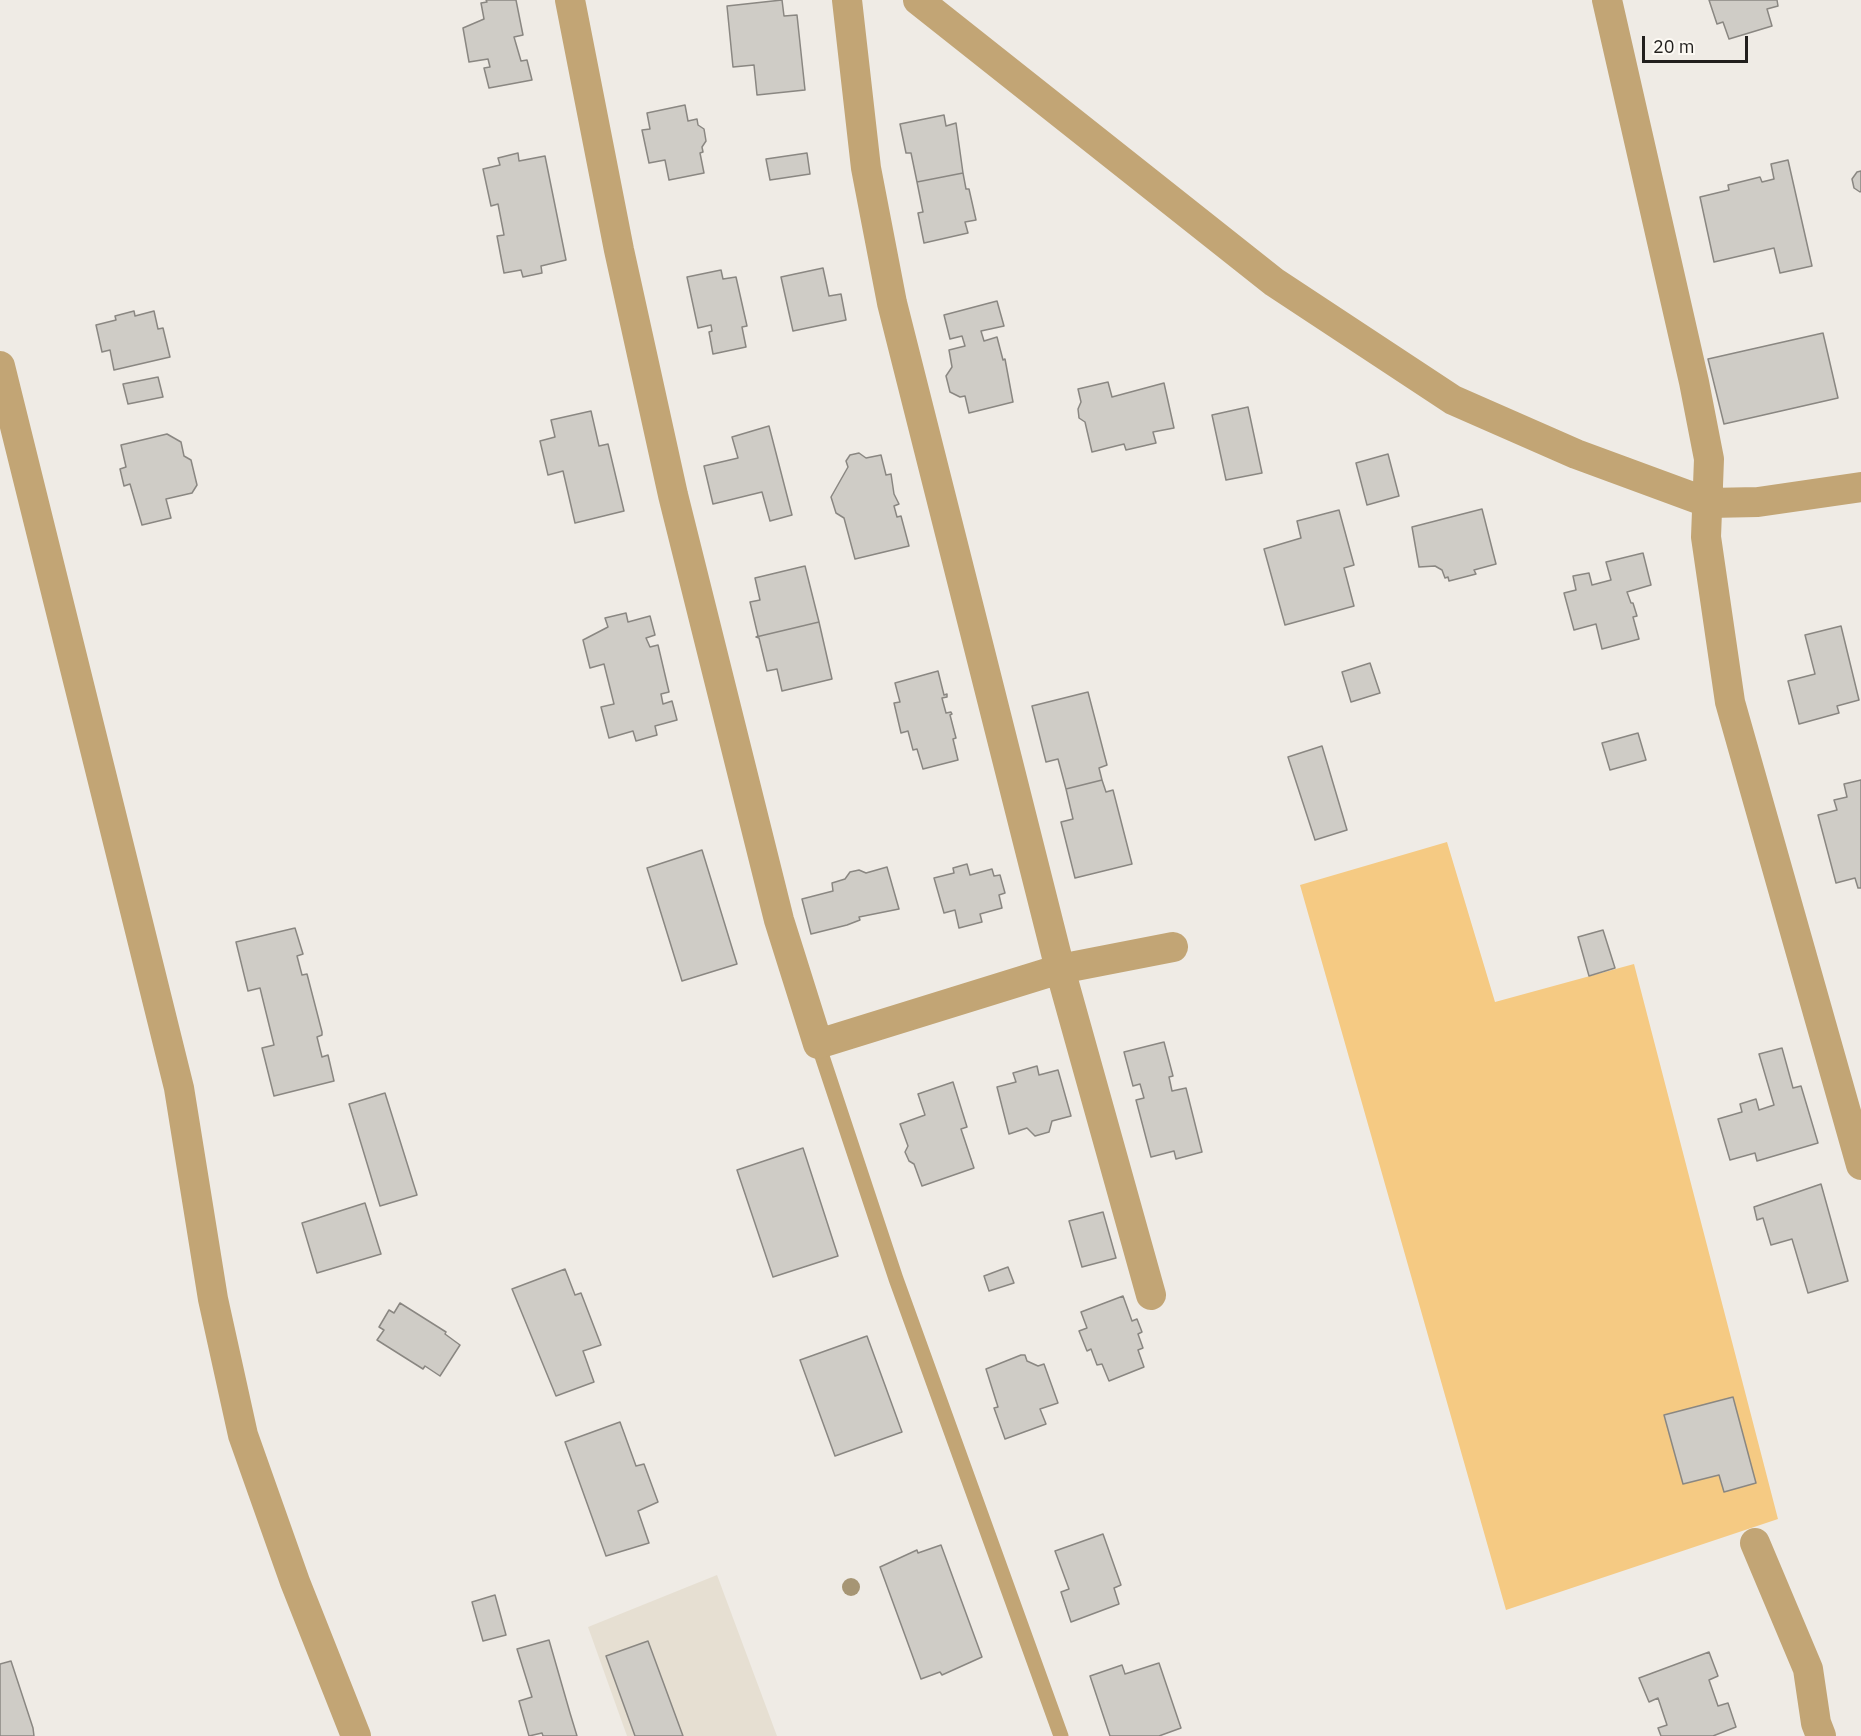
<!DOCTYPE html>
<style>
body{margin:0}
#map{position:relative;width:1861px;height:1736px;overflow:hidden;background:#efebe5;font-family:"IBM Plex Sans",sans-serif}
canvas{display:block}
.scale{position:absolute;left:1642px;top:36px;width:106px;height:27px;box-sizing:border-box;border:3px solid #211f1d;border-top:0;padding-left:8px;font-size:18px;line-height:21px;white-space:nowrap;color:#211f1d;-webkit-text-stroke:4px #fcf9f3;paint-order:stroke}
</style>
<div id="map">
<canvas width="1861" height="1736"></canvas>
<div class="scale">20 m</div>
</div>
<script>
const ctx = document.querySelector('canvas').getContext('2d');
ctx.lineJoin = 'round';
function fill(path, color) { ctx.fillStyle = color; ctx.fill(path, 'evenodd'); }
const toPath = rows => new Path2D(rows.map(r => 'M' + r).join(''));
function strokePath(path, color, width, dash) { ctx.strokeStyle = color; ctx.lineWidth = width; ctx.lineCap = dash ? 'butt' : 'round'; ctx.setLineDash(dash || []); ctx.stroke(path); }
const built = toPath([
 [717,1575,777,1736,627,1736,588,1627]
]);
const green = toPath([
 [1447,842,1495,1002,1634,964,1778,1519,1506,1610,1300,885]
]);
const building = toPath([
 [486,0,516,0,523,35,514,37,521,61,527,60,532,80,489,88,484,68,490,67,488,59,469,62,463,28,484,19,481,3,487,2,486,0],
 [782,0,784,16,797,15,805,90,757,95,754,65,733,67,727,6,782,0],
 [1709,0,1777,0,1778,6,1767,9,1772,26,1729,39,1723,22,1717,24,1709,0],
 [685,105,688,121,697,119,698,125,704,129,706,141,702,147,703,152,700,153,704,173,669,180,665,160,649,163,642,130,650,129,647,113,685,105],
 [944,115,946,126,956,123,963,173,917,182,911,153,906,153,900,124,944,115],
 [518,153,519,161,545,156,566,260,541,266,542,273,523,277,521,270,504,273,497,236,504,235,498,204,491,206,483,169,500,165,498,158,518,153],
 [807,153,810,174,770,180,766,159,807,153],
 [1788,160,1812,266,1780,273,1774,248,1714,262,1700,197,1729,190,1728,185,1760,177,1762,182,1774,179,1771,164,1788,160],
 [1861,171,1861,191,1860,192,1854,188,1852,179,1857,172,1861,171],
 [963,173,966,189,969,189,976,220,965,222,968,233,924,243,918,213,923,212,917,182,963,173],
 [823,268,829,296,841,294,846,320,793,331,781,277,823,268],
 [721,270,723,279,736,277,747,326,742,327,746,347,713,354,709,332,712,331,711,325,698,328,687,277,721,270],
 [997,301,1004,326,981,331,984,341,997,337,1003,360,1005,359,1013,402,969,413,965,396,960,397,950,392,946,376,952,367,949,350,965,346,962,336,950,339,944,315,997,301],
 [134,311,135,316,154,311,158,329,163,328,170,357,114,370,110,350,102,352,96,325,116,320,115,316,134,311],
 [1823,333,1838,398,1724,424,1708,359,1823,333],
 [158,377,163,397,128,404,123,384,158,377],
 [1108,382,1112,397,1164,383,1174,428,1153,432,1156,443,1126,450,1124,444,1092,452,1085,422,1079,418,1078,409,1081,402,1078,389,1108,382],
 [1248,407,1262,473,1226,480,1212,415,1248,407],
 [591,411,599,446,608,444,624,511,575,523,563,471,548,475,540,441,555,437,551,420,591,411],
 [769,426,792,515,770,521,762,492,713,504,704,466,738,458,732,437,769,426],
 [167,434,181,442,184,456,191,460,197,485,192,493,166,499,171,518,142,525,130,484,124,486,120,469,126,467,121,445,167,434],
 [859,453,866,458,881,455,886,475,891,474,894,494,899,504,894,506,897,517,901,516,909,546,855,559,844,518,836,513,831,497,848,467,846,461,850,455,859,453],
 [1388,454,1399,496,1367,505,1356,463,1388,454],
 [1482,509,1496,564,1474,570,1476,574,1449,581,1448,577,1445,578,1442,570,1435,566,1419,567,1412,527,1482,509],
 [1339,510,1354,565,1344,568,1354,606,1285,625,1264,549,1301,538,1297,521,1339,510],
 [1643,553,1651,585,1627,592,1631,603,1633,603,1637,616,1633,617,1639,639,1602,649,1596,624,1574,630,1564,593,1576,590,1573,576,1589,573,1592,585,1611,580,1606,562,1643,553],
 [805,566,819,622,756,637,758,636,750,602,760,600,755,578,805,566],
 [626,613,628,622,650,616,655,635,646,638,650,647,658,645,669,692,661,694,663,704,672,701,677,720,655,726,657,735,636,741,633,731,609,738,601,707,614,704,604,664,590,668,583,640,608,627,605,618,626,613],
 [819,622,832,679,782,691,777,669,767,671,759,638,756,637,819,622],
 [1841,626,1859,700,1837,706,1839,713,1799,724,1788,681,1815,674,1805,635,1841,626],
 [1370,663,1380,693,1351,702,1342,672,1370,663],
 [938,671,944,695,947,694,947,697,942,698,946,713,951,712,952,714,950,715,956,738,953,739,958,760,923,769,917,749,913,750,908,731,901,733,894,703,900,702,895,683,938,671],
 [1088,692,1107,765,1099,768,1102,780,1066,789,1058,759,1046,762,1032,706,1088,692],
 [1638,733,1646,760,1610,770,1602,743,1638,733],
 [1322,746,1347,830,1315,840,1288,757,1322,746],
 [1102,780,1106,792,1113,790,1132,864,1075,878,1061,822,1073,819,1066,789,1102,780],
 [1861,780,1861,888,1858,888,1855,878,1836,883,1818,815,1837,810,1834,800,1847,797,1844,784,1861,780],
 [702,850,737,964,682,981,647,868,702,850],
 [967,864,970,875,992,869,994,876,1000,875,1005,893,999,895,1002,908,980,914,982,922,959,928,955,910,944,913,934,878,954,873,953,868,967,864],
 [887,867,899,909,859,917,860,920,847,925,811,934,802,899,833,891,832,883,845,879,850,872,859,870,866,873,887,867],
 [295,928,303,954,297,956,302,975,307,974,322,1032,322,1035,317,1037,322,1057,328,1055,334,1081,274,1096,262,1048,274,1045,260,988,248,991,236,942,295,928],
 [1603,930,1615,968,1589,976,1578,937,1603,930],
 [1164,1042,1173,1076,1169,1077,1172,1091,1186,1088,1202,1152,1176,1159,1174,1151,1151,1157,1136,1100,1144,1098,1140,1084,1133,1086,1124,1052,1164,1042],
 [1782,1048,1793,1088,1801,1086,1818,1143,1757,1161,1755,1153,1730,1160,1718,1119,1742,1112,1740,1104,1756,1099,1759,1110,1774,1105,1759,1054,1782,1048],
 [1037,1066,1039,1075,1058,1070,1071,1116,1052,1121,1049,1132,1035,1136,1027,1128,1009,1134,997,1087,1016,1082,1013,1073,1037,1066],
 [953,1082,967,1127,961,1129,974,1168,922,1186,914,1164,909,1161,905,1152,908,1146,900,1124,925,1115,918,1094,953,1082],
 [385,1093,417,1195,380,1206,349,1104,385,1093],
 [803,1148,838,1256,773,1277,737,1170,803,1148],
 [1821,1184,1848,1281,1808,1293,1792,1239,1771,1245,1763,1218,1757,1220,1754,1207,1821,1184],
 [365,1203,381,1254,317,1273,302,1223,365,1203],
 [1103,1212,1116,1258,1082,1267,1069,1221,1103,1212],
 [1008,1267,1014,1283,989,1291,984,1276,1008,1267],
 [565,1269,575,1295,581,1293,601,1345,583,1351,594,1382,556,1396,512,1289,565,1269],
 [1123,1296,1132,1321,1137,1319,1142,1332,1138,1334,1143,1348,1138,1350,1144,1367,1109,1381,1102,1364,1097,1365,1091,1349,1087,1351,1079,1331,1087,1328,1081,1312,1123,1296],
 [400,1303,446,1332,445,1334,460,1345,440,1376,425,1366,423,1369,377,1340,384,1330,379,1327,389,1310,394,1313,400,1303],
 [867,1336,902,1432,835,1456,800,1360,867,1336],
 [1021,1355,1025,1355,1027,1361,1038,1366,1044,1364,1058,1403,1040,1409,1046,1424,1005,1439,994,1408,998,1407,986,1369,1021,1355],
 [1733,1397,1756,1483,1724,1492,1719,1475,1683,1484,1664,1415,1733,1397],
 [620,1422,636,1466,644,1464,658,1502,638,1511,649,1543,606,1556,565,1442,620,1422],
 [1103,1534,1121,1585,1114,1588,1119,1604,1071,1622,1061,1592,1069,1589,1055,1551,1103,1534],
 [941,1545,982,1657,942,1675,940,1672,921,1679,880,1567,917,1550,918,1553,941,1545],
 [495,1595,506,1635,483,1641,472,1602,495,1595],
 [549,1640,570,1713,577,1736,543,1736,542,1733,529,1736,519,1701,532,1697,517,1649,549,1640],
 [648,1641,683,1736,635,1736,606,1656,648,1641],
 [1709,1652,1718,1676,1709,1680,1718,1706,1728,1703,1736,1727,1713,1736,1661,1736,1658,1728,1667,1725,1658,1698,1649,1702,1639,1678,1709,1652],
 [11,1661,33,1728,34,1736,0,1736,0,1664,11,1661],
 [1159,1663,1181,1728,1159,1736,1110,1736,1090,1676,1122,1665,1125,1674,1159,1663]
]);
const service = toPath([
 [818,1044,896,1279,1061,1736]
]);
const minor = toPath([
 [570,0,619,250,673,495,779,920,818,1044,1060,969,1173,947],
 [847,0,866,168,892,303,1060,969,1151,1295],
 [918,0,1274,282,1453,400,1576,454,1709,503,1758,502,1861,487],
 [1607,0,1694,382,1709,459,1706,537,1730,702,1861,1165],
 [0,366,179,1088,213,1299,243,1435,295,1582,356,1736],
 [1755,1543,1808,1669,1816,1723,1821,1736]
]);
const trees = [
 [851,1587]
];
fill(built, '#e6dfd2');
fill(green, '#f5ca83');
fill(building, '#cfccc6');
strokePath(building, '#8a8782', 1.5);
strokePath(service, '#c2a575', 15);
strokePath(minor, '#c2a575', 30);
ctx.fillStyle = '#a69574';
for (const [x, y] of trees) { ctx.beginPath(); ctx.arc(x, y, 9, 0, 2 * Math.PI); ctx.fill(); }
</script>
